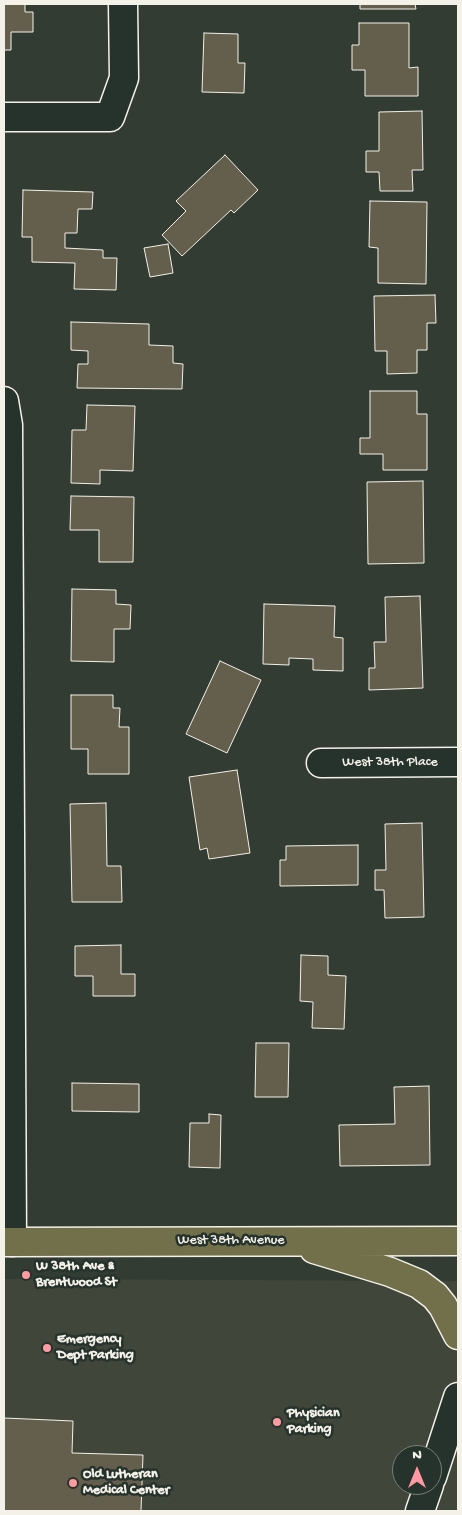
<!DOCTYPE html>
<style>
body{margin:0}
#map{position:relative;width:462px;height:1515px;overflow:hidden;background:#323c33;font-family:"Gochi Hand",sans-serif}
canvas{display:block}
.frame{position:absolute;inset:0;border:5px solid #f4f1e8;pointer-events:none}
.north{position:absolute;left:392px;top:1445px;width:50px;height:50px;box-sizing:border-box;background:#26332d;border:1px solid #787f78;border-radius:50%;rotate:0deg;font-size:14px;font-weight:700;line-height:20px;text-align:center;color:#f4f1e8}
.north::after{content:'';display:block;margin:auto;width:18px;height:22px;background:#ff9aa2;clip-path:polygon(50% 0,100% 100%,50% 72%,0 100%)}
</style>
<div id="map">
<canvas width="462" height="1515"></canvas>
<div class="frame"></div>
<div class="north">N</div>
</div>
<script>
const ctx = document.querySelector('canvas').getContext('2d');
ctx.lineJoin = 'round';
function fill(path, color) { ctx.fillStyle = color; ctx.fill(path, 'evenodd'); }
const toPath = rows => new Path2D(rows.map(r => 'M' + r).join(''));
function strokePath(path, color, width, dash) { ctx.strokeStyle = color; ctx.lineWidth = width; ctx.lineCap = dash ? 'butt' : 'round'; ctx.setLineDash(dash || []); ctx.stroke(path); }
function label(font, color, halo, rows, align = 'center') {
  ctx.font = font + ' "Gochi Hand",sans-serif'; ctx.lineWidth = 5; ctx.setLineDash([]); ctx.textBaseline = 'middle'; ctx.strokeStyle = halo; ctx.fillStyle = color; for (const [text, x, y, turn = 0] of rows) {
    ctx.save(); ctx.translate(x, y); ctx.rotate((+turn || 0) * Math.PI / 180); ctx.textAlign = isNaN(turn) ? turn : align; if (halo) ctx.strokeText(text, 0, 0); ctx.fillText(text, 0, 0); ctx.restore();
  }
}
const built = toPath([
 [4,1279,458,1281,458,1511,4,1511],
 [402,1455,432,1455,432,1485,402,1485]
]);
const building = toPath([
 [4,4,25,4,25,12,33,12,33,32,11,32,11,50,4,50,4,4],
 [360,4,415,4,416,9,360,9,360,4],
 [359,23,409,23,409,68,418,67,418,96,365,96,365,70,352,70,352,45,359,45,359,23],
 [204,33,238,34,238,63,245,63,244,93,202,92,204,33],
 [422,111,423,170,412,170,413,191,380,191,379,172,366,172,366,151,379,151,379,112,422,111],
 [225,155,258,190,234,213,231,210,182,256,162,235,186,211,176,201,225,155],
 [23,190,93,192,92,209,78,209,77,233,65,233,65,248,103,250,103,258,117,258,116,290,74,289,75,263,32,262,32,237,22,237,23,190],
 [370,201,427,202,426,284,378,283,378,248,369,247,370,201],
 [168,244,173,273,150,277,144,248,168,244],
 [435,295,436,323,427,323,427,350,417,350,417,373,387,374,387,351,375,351,374,296,435,295],
 [71,322,149,324,149,345,173,346,173,363,183,364,182,389,77,388,78,364,88,364,88,351,71,350,71,322],
 [370,391,417,391,417,414,427,414,427,470,383,470,383,454,360,454,360,438,370,438,370,391],
 [87,405,135,406,133,471,100,470,100,484,71,483,72,430,86,430,87,405],
 [423,481,424,563,368,564,367,482,423,481],
 [71,496,134,497,133,562,99,562,99,530,70,530,71,496],
 [72,589,116,590,116,604,131,605,130,629,114,629,114,662,71,661,72,589],
 [420,596,423,688,369,690,369,668,375,668,374,642,386,642,385,597,420,596],
 [264,604,335,606,334,637,343,638,343,671,313,670,313,659,289,658,289,665,263,664,264,604],
 [220,661,261,680,227,753,186,734,220,661],
 [71,695,113,695,113,708,120,708,119,727,129,727,129,774,88,774,88,749,71,749,71,695],
 [237,770,250,853,209,859,207,848,200,850,189,777,237,770],
 [106,803,107,866,121,866,122,902,72,902,70,804,106,803],
 [422,823,424,917,385,918,384,890,375,890,375,870,386,870,385,824,422,823],
 [358,845,358,885,280,886,280,860,286,860,286,846,358,845],
 [121,945,121,974,135,974,135,996,93,996,93,976,75,976,75,946,121,945],
 [301,955,328,956,328,975,346,976,344,1029,312,1028,313,1002,300,1001,301,955],
 [256,1043,289,1043,288,1097,255,1097,256,1043],
 [72,1083,139,1084,139,1112,72,1111,72,1083],
 [429,1086,430,1165,340,1166,339,1125,395,1124,394,1087,429,1086],
 [209,1114,221,1115,220,1168,189,1167,190,1123,209,1123,209,1114],
 [4,1418,73,1421,72,1453,143,1455,141,1511,4,1511,4,1418]
]);
const minor = toPath([
 [4,117,110,117,124,78,123,4],
 [4,401,8,425,12,1242],
 [321,763,458,762],
 [432,1477,458,1397],
 [420,1511,429,1485]
]);
const major = toPath([
 [4,1242,458,1241],
 [314,1249,390,1272,419,1284,435,1296,443,1306,458,1335]
]);
const markers = [
 [26,1275,5,"#ff9aa2"],
 [47,1348,5,"#ff9aa2"],
 [277,1422,5,"#ff9aa2"],
 [73,1483,5,"#ff9aa2"]
];
const streetNames = [
 ["West 38th Place",390,763],
 ["West 38th Avenue",231,1241]
];
const poiNames = [
 ["W 38th Ave &",36,1267],
 ["Brentwood St",36,1283],
 ["Emergency",57,1340],
 ["Dept Parking",57,1356],
 ["Physician",287,1414],
 ["Parking",287,1430],
 ["Old Lutheran",83,1475],
 ["Medical Center",83,1491]
];
fill(built, '#41463a');
fill(building, '#635f4c');
strokePath(building, '#f4f1e8', 1);
strokePath(minor, '#f4f1e8', 31);
strokePath(major, '#f4f1e8', 31);
strokePath(minor, '#26332d', 28);
strokePath(major, '#71704a', 28);
for (const [x, y, r, color] of markers) { const dot = new Path2D(); dot.arc(x, y, r, 0, 2 * Math.PI); ctx.fillStyle = color; ctx.fill(dot); strokePath(dot, '#26332d', 2); }
label('14px', '#f4f1e8', '#26332d', streetNames);
label('bold 14px', '#f4f1e8', '#26332d', poiNames, 'left');
</script>
